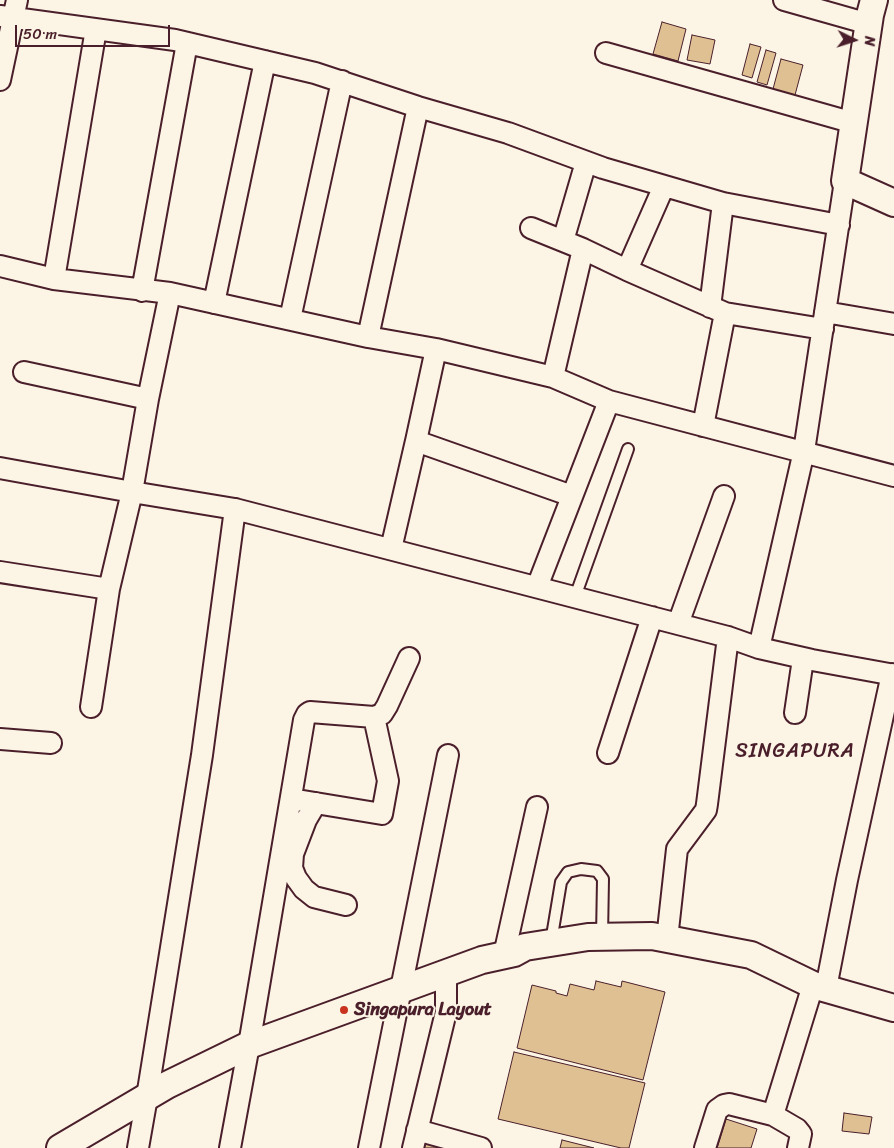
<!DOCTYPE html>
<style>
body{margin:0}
#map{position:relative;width:894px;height:1148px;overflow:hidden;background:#fcf5e5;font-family:Sriracha,sans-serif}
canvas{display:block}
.north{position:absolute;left:829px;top:15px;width:50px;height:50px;-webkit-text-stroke:4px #fcf5e5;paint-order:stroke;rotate:94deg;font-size:14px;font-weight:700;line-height:20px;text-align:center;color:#4a1f2b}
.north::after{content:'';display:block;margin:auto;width:18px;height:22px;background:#4a1f2b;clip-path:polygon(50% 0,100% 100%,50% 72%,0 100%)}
.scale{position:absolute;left:15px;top:25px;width:155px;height:22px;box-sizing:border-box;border:2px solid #4a1f2b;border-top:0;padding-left:6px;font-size:15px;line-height:18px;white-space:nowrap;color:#4a1f2b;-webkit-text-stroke:4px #fcf5e5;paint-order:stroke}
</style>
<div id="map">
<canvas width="894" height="1148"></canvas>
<div class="north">N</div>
<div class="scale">50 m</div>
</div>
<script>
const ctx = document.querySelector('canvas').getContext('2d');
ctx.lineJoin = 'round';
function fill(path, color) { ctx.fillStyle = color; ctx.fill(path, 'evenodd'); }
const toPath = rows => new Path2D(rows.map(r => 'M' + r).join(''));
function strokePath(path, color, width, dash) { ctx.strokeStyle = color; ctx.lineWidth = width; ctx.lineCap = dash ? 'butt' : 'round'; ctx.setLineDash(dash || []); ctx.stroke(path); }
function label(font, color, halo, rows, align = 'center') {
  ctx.font = font + ' Sriracha,sans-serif'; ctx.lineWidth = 4; ctx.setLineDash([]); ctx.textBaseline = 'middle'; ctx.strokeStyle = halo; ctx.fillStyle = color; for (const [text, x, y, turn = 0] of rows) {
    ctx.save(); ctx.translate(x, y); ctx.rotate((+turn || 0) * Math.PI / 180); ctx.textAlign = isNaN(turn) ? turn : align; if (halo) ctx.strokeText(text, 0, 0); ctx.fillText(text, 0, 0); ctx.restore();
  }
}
const building = toPath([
 [662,22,686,29,678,61,653,54,662,22],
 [692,35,715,40,710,64,687,60,692,35],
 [750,44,761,47,752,78,742,75,750,44],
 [766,50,776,53,767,85,757,82,766,50],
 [781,59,803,65,795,95,773,89,781,59],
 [596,981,621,987,622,981,665,992,643,1080,517,1048,532,985,556,991,556,993,567,996,570,984,594,990,596,981],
 [514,1052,645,1083,629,1148,621,1148,498,1119,514,1052],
 [844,1113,872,1117,869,1134,842,1131,844,1113],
 [726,1119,757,1129,751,1148,717,1148,726,1119],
 [420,1137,465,1148,418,1148,420,1137],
 [562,1140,594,1148,560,1148,562,1140]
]);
const service = toPath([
 [575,597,628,449],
 [551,942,561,882,568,872,581,869,597,871,603,879,602,937]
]);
const minor = toPath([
 [784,0,869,24],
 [0,16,175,40,315,73,418,107,508,133,603,168,723,203,839,225],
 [606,53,854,123],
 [0,80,17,0],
 [531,228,583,249,627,270,725,313,823,329],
 [563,241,586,162],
 [0,266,54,279,170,293,368,337,436,349,553,377,609,401,894,476],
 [627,270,664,186],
 [54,279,96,29],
 [142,291,187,43],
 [214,303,265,61],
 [710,307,723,203],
 [825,312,894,324],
 [290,319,342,81],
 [368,337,418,107],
 [24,372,148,399],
 [553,377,583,249],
 [703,426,725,313],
 [416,441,436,349],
 [0,468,132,492,235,509,728,637,759,648,812,660,894,675],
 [391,549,416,441,572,496],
 [0,572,109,589,91,707],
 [537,587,609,401],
 [109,589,132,492,148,399,170,293],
 [678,624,724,496],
 [759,648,804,451,845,181],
 [795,713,803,659],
 [0,739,51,743],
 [608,753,652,617],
 [291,799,382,814,388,781,374,717],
 [316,803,306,820,293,854,292,868,296,878,304,889,314,897,346,905],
 [667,939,677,849,706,810,707,804,728,637],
 [504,955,537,807],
 [826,988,847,880,892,674],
 [417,1130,481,1148],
 [138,1148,147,1097,202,755,235,509],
 [230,1148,249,1045,304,720,307,714,310,712,374,717,382,714,387,706,409,658],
 [369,1148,448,755],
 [413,1148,446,1012,446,973],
 [705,1148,717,1110,724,1105,729,1104,773,1115],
 [798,1148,801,1134,797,1129,773,1115,813,985]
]);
const tertiary = toPath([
 [874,0,870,15,845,181,894,203],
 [60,1148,167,1085,249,1045,482,960,514,953,525,947,588,937,652,936,751,955,813,985,894,1008]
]);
const markers = [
 [344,1010,5,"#c8321e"]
];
const poiNames = [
 ["Singapura Layout",354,1010]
];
const quarterNames = [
 ["SINGAPURA",795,752]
];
fill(building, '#dfc092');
strokePath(building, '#4a1f2b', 1);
strokePath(service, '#4a1f2b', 14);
strokePath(minor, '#4a1f2b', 24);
strokePath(tertiary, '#4a1f2b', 30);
strokePath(service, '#fcf5e5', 10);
strokePath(minor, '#fcf5e5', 20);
strokePath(tertiary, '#fcf5e5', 26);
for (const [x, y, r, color] of markers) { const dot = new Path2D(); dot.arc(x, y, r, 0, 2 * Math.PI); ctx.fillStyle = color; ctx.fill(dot); strokePath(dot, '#fcf5e5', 2); }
label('bold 18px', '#4a1f2b', '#fcf5e5', poiNames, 'left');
ctx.letterSpacing = '1px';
label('20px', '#4a1f2b', '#fcf5e5', quarterNames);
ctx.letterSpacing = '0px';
</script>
